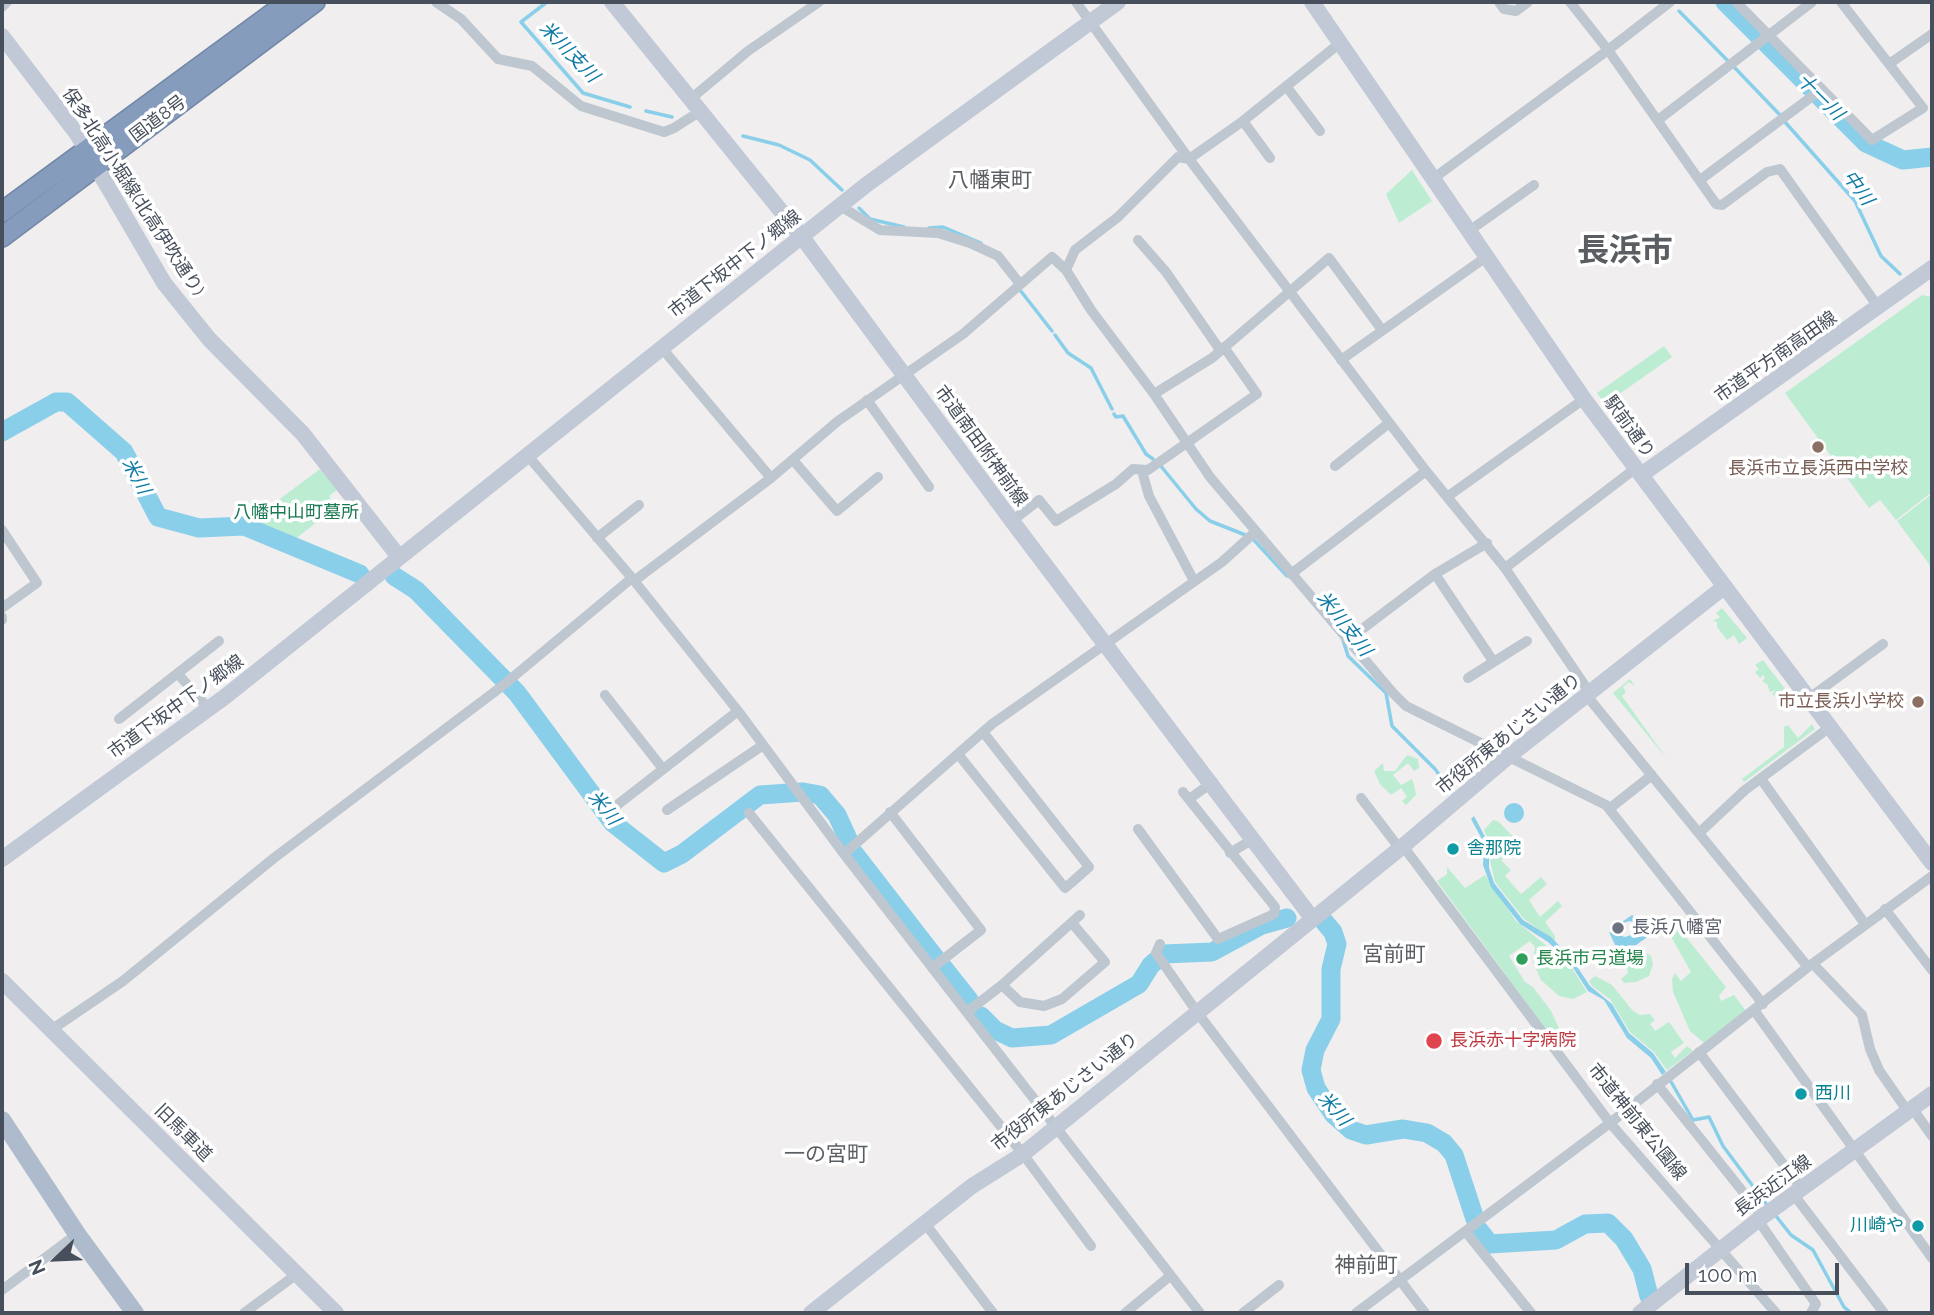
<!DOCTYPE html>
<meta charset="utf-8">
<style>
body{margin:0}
#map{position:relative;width:1934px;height:1315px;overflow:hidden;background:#f0eeee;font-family:Raleway,sans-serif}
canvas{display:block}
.frame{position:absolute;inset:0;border:4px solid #464f5b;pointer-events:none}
.north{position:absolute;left:21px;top:1224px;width:70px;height:70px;-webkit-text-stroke:5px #fff;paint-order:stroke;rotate:247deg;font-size:19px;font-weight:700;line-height:28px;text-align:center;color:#464f5b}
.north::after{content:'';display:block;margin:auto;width:24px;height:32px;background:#464f5b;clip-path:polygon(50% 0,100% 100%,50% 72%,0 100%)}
.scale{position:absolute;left:1685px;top:1263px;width:154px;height:32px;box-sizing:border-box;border:4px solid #464f5b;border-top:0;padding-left:9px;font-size:21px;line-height:24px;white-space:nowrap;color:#464f5b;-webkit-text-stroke:5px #fff;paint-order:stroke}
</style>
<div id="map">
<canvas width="1934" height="1315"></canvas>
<div class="frame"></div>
<div class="north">N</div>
<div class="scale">100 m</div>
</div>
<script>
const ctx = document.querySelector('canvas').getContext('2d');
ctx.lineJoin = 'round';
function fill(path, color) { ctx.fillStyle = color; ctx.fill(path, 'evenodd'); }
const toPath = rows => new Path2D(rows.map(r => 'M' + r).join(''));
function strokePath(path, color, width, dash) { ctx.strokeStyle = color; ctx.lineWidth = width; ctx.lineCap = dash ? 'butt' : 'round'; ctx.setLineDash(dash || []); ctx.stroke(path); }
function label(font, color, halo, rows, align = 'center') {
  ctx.font = font + ' Raleway,"Noto Sans JP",sans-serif'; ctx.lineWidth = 7; ctx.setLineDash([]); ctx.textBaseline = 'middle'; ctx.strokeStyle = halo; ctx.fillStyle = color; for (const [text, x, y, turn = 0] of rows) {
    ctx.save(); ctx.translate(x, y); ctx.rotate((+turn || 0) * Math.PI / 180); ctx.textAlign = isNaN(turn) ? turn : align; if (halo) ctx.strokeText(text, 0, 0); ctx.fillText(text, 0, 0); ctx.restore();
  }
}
const green = toPath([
 [1412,170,1432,201,1399,223,1386,194],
 [1922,295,1932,297,1932,492,1896,520,1880,500,1869,508,1785,393],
 [1664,346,1672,357,1605,404,1597,393],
 [320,469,337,490,329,496,336,507,294,540,250,521],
 [1932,494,1932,568,1897,521],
 [1722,608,1747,638,1739,644,1734,635,1727,640,1717,627,1717,622,1713,621,1720,617,1716,613],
 [1763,660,1799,707,1797,709,1788,707,1784,710,1779,699,1772,694,1776,690,1770,692,1767,684,1762,681,1765,678,1763,675,1760,678,1755,672,1759,669,1755,665],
 [1630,679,1635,686,1629,682,1623,687,1626,692,1622,696,1667,759,1613,693],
 [1812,724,1815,729,1744,782,1742,779,1784,747,1784,727,1788,725,1798,738],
 [1407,755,1418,759,1419,768,1414,771,1408,763,1393,775,1401,785,1412,779,1414,785,1416,795,1406,805,1402,801,1407,797,1401,788,1391,795,1380,784,1374,771,1383,763,1384,771,1395,771],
 [1493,820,1498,821,1520,844,1512,850,1489,857,1490,844,1484,830],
 [1508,854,1501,860,1511,870,1505,876,1521,894,1541,877,1547,884,1529,900,1540,917,1558,901,1562,906,1545,922,1555,936,1555,941,1524,919,1495,882,1490,860],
 [1447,867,1465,888,1485,875,1516,921,1570,965,1587,992,1573,999,1559,996,1541,980,1533,962,1535,947,1530,941,1509,956,1525,982,1533,987,1551,1011,1563,1037,1558,1046,1437,881,1447,874],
 [1677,926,1726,987,1719,996,1721,1001,1734,995,1746,1011,1704,1043,1690,1031,1673,992,1672,979,1675,973,1681,981,1691,972,1669,933],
 [1644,952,1651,956,1653,964,1649,976,1636,982,1624,983,1621,979,1628,973,1627,964],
 [1595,976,1612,985,1633,1011,1640,1015,1650,1014,1655,1020,1650,1024,1655,1031,1669,1022,1684,1043,1671,1052,1675,1058,1687,1046,1693,1051,1667,1070,1654,1052,1630,1032,1610,999,1592,986,1589,981]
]);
const water = toPath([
 '1504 813a10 10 0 1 1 20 0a10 10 0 1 1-20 0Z',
 [1474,816,1489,844,1489,868,1494,883,1523,920,1551,937,1572,959,1590,986,1612,1004,1629,1033,1653,1053,1666,1072,1662,1075,1651,1058,1627,1038,1604,1000,1588,991,1570,963,1548,942,1520,924,1491,887,1483,865,1484,843,1471,819],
 [1632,915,1646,924,1649,936,1636,945,1616,947,1609,932,1625,937,1631,935,1636,927,1634,923,1630,921,1619,924]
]);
const stream = toPath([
 [547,2,521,22,583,93,630,107],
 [1679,11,1728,61],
 [1734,67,1780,115],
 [646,111,672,117],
 [1785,122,1855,201,1881,256,1900,274],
 [743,136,779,145,810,160,842,190],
 [859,208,870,219,904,227],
 [929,228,943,227,981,243],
 [1020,290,1052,331],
 [1055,335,1068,353,1091,368,1112,409],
 [1114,414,1116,417,1123,416,1146,454,1153,459],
 [1160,465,1196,509,1210,521,1248,536],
 [1253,539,1287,576],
 [1343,640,1348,656,1386,693,1392,726,1435,769,1454,795],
 [1670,1080,1693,1120,1709,1117,1723,1146,1767,1205],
 [1776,1216,1791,1235,1813,1250,1844,1307,1851,1313]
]);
const river = toPath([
 [1725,2,1866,143,1903,160,1932,157],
 [2,432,56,402,67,402,124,452,158,517,199,528,244,526,360,574],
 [394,576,416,590,517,693,613,823,664,863,682,854,760,795,803,792,820,795,837,815,849,841],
 [854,853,937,960],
 [1322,919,1333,932,1337,944,1331,969,1331,1019,1315,1050,1311,1070,1316,1088,1334,1115,1351,1130,1366,1135,1403,1129,1427,1133,1444,1143,1454,1155,1475,1219],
 [942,966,969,1000],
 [981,1016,995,1030,1012,1038,1051,1035,1139,984,1151,965,1164,954,1212,952,1262,925,1287,918],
 [1479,1230,1490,1244,1556,1240,1585,1224,1608,1223,1624,1239,1642,1269,1649,1296]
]);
const street = toPath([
 [436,2,461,19,498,59,532,66,581,106,664,132,674,128,702,110],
 [1076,2,1189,159],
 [1499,2,1504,9,1516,11,1528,2],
 [1570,2,1608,50,1670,2],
 [1736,2,1872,140,1923,108,1889,64,1932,34],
 [1841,2,1889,64],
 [2,7,7,2],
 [1340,43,1243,121,1189,159,1426,471,1505,568,1590,693],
 [1286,86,1320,131],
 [693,97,748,51,819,2],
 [1658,120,1812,2],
 [1243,121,1270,158],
 [1189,159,1178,157,1118,217,1075,250,1066,270,1091,310,1154,394,1210,477,1393,693,1406,706,1606,805,1763,1004],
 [1434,178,1608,50,1716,204,1722,205,1767,172,1780,169,1879,308],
 [1700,180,1822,89],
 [840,206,880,230,938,233,970,243,998,256,1020,284],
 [1469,231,1534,185],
 [1138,240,1166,272,1220,350],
 [661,347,771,478],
 [1341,360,1486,257],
 [1154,394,1212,358,1329,258,1382,330],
 [867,400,929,487],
 [528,456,632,578,738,711,844,854,1200,1313],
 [793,460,837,511,878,477],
 [1335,466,1389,423],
 [1142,471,1149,496,1194,581],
 [1447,497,1584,399],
 [1012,521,1039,500,1056,521,1116,484,1133,469,1148,470,1257,394,1224,347],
 [2,530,37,583,2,608],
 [597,538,639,505],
 [1487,543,1435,574,1493,661],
 [1505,568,1636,468],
 [1291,574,1426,471],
 [634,581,771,478,838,421,963,334,1052,257,1066,270],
 [2,617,2,620],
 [1349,639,1435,574],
 [178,674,209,709],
 [1468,678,1527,641],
 [605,695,663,769],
 [1587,696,1808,967],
 [1808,699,1883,644],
 [119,719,219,641],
 [958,754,1065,888,1071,883,1089,867,983,732],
 [1761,779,1865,924],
 [1361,798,1400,849],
 [1189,799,1213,782],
 [612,809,738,711],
 [1609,809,1652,775],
 [667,810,763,745],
 [890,812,981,930,932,968],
 [749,813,1023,1154,1091,1246],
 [1138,829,1218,939,1274,914,1275,907,1183,792],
 [1699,833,1745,790,1830,727],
 [1403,846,1610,1123,1776,1313],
 [1230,853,1253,839],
 [844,854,992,724,1222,562,1254,533],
 [1885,909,1932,970],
 [1160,944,1156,953,1197,1012,1425,1313],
 [1814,965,1862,1015,1870,1049,1879,1070,1908,1112],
 [1002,985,1020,1002,1044,1006,1062,999,1105,962,1072,923],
 [1754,1010,1932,1258],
 [967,1012,1002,985,1080,915],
 [51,1030,123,981,274,858,501,687,632,578],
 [1699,1052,1802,1189],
 [1657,1084,1763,1217],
 [1913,1109,1932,1136],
 [1794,1195,1884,1313],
 [1758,1220,1816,1304,1811,1313],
 [924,1222,993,1313],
 [1466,1232,1531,1313],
 [2,1290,77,1234],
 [244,1313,297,1274],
 [1125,1313,1170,1276],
 [1243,1313,1279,1285],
 [1356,1313,1610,1123,1808,967,1932,876]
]);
const secondary = toPath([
 [612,2,802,237,1012,521,1312,918],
 [1312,2,1584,399,1932,863],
 [2,36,77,134,164,283,209,339,303,434,399,557],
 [1641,475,1932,268],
 [2,859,226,696,866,185,1118,2],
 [2,981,336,1313],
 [811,1313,972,1186,1023,1154,1403,846,1509,756,1724,587],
 [1640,1313,1758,1220,1932,1094]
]);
const primary = toPath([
 [2,1120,77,1234,135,1313]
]);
const highway = toPath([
 [2,212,288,2],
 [2,237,315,2]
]);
const markers = [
 [1818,447,7,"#8d6e63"],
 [1918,702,7,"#8d6e63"],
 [1453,849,7,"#0f9aa8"],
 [1618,928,7,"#6b7280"],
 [1522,959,7,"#2e9e5b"],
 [1434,1041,9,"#e0444e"],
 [1801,1094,7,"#0f9aa8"],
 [1918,1226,7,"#0f9aa8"]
];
const streetNames = [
 ["国道8号",158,119,-37],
 ["保多北高小堀線(北高伊吹通り)",133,192,57],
 ["市道下坂中下ノ郷線",735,264,-38],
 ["市道平方南高田線",1776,357,-35],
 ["駅前通り",1629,427,54],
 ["市道南田附神前線",981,446,54],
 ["市道下坂中下ノ郷線",176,707,-36],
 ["市役所東あじさい通り",1509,734,-39],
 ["市役所東あじさい通り",1065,1092,-38],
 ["市道神前東公園線",1637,1122,51],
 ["旧馬車道",183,1133,45],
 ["長浜近江線",1773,1186,-36]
];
const educationNames = [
 ["長浜市立長浜西中学校",1818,469],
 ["市立長浜小学校",1904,702,"right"]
];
const parkNames = [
 ["八幡中山町墓所",296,513]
];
const cultureNames = [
 ["舎那院",1467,849],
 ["西川",1815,1094],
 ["川崎や",1904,1226,"right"]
];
const worshipNames = [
 ["長浜八幡宮",1632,928]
];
const leisureNames = [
 ["長浜市弓道場",1536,959]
];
const healthNames = [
 ["長浜赤十字病院",1450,1041]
];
const waterNames = [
 ["米川支川",569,52,46],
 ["十一川",1820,97,45],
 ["中川",1858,188,54],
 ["米川",136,476,62],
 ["米川支川",1344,624,52],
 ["米川",604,808,51],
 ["米川",1334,1109,49]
];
const quarterNames = [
 ["八幡東町",990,181],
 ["宮前町",1394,955],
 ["一の宮町",826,1155],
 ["神前町",1366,1266]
];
const townNames = [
 ["長浜市",1625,251]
];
fill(green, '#bcedd3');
fill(water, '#8acfe9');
strokePath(stream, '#8acfe9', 3.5);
strokePath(river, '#8acfe9', 19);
strokePath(highway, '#7187a7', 22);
strokePath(street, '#bec7d0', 10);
strokePath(secondary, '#c1c9d6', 16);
strokePath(primary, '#aebbcc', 18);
strokePath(highway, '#869cbc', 19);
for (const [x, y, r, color] of markers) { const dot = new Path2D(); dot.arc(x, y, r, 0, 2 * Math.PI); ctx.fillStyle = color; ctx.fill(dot); strokePath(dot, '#fff', 2.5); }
label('18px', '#464f5b', '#fff', streetNames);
label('18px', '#785e54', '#fff', educationNames);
label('18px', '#197a51', '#fff', parkNames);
label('18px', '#0d838f', '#fff', cultureNames, 'left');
label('18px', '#5b616d', '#fff', worshipNames, 'left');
label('18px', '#27864d', '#fff', leisureNames, 'left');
label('18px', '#be3a42', '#fff', healthNames, 'left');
label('italic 19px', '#0f7aa5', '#fff', waterNames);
label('21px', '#5a5d62', '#fff', quarterNames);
label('bold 32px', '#5a5d62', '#fff', townNames);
</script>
